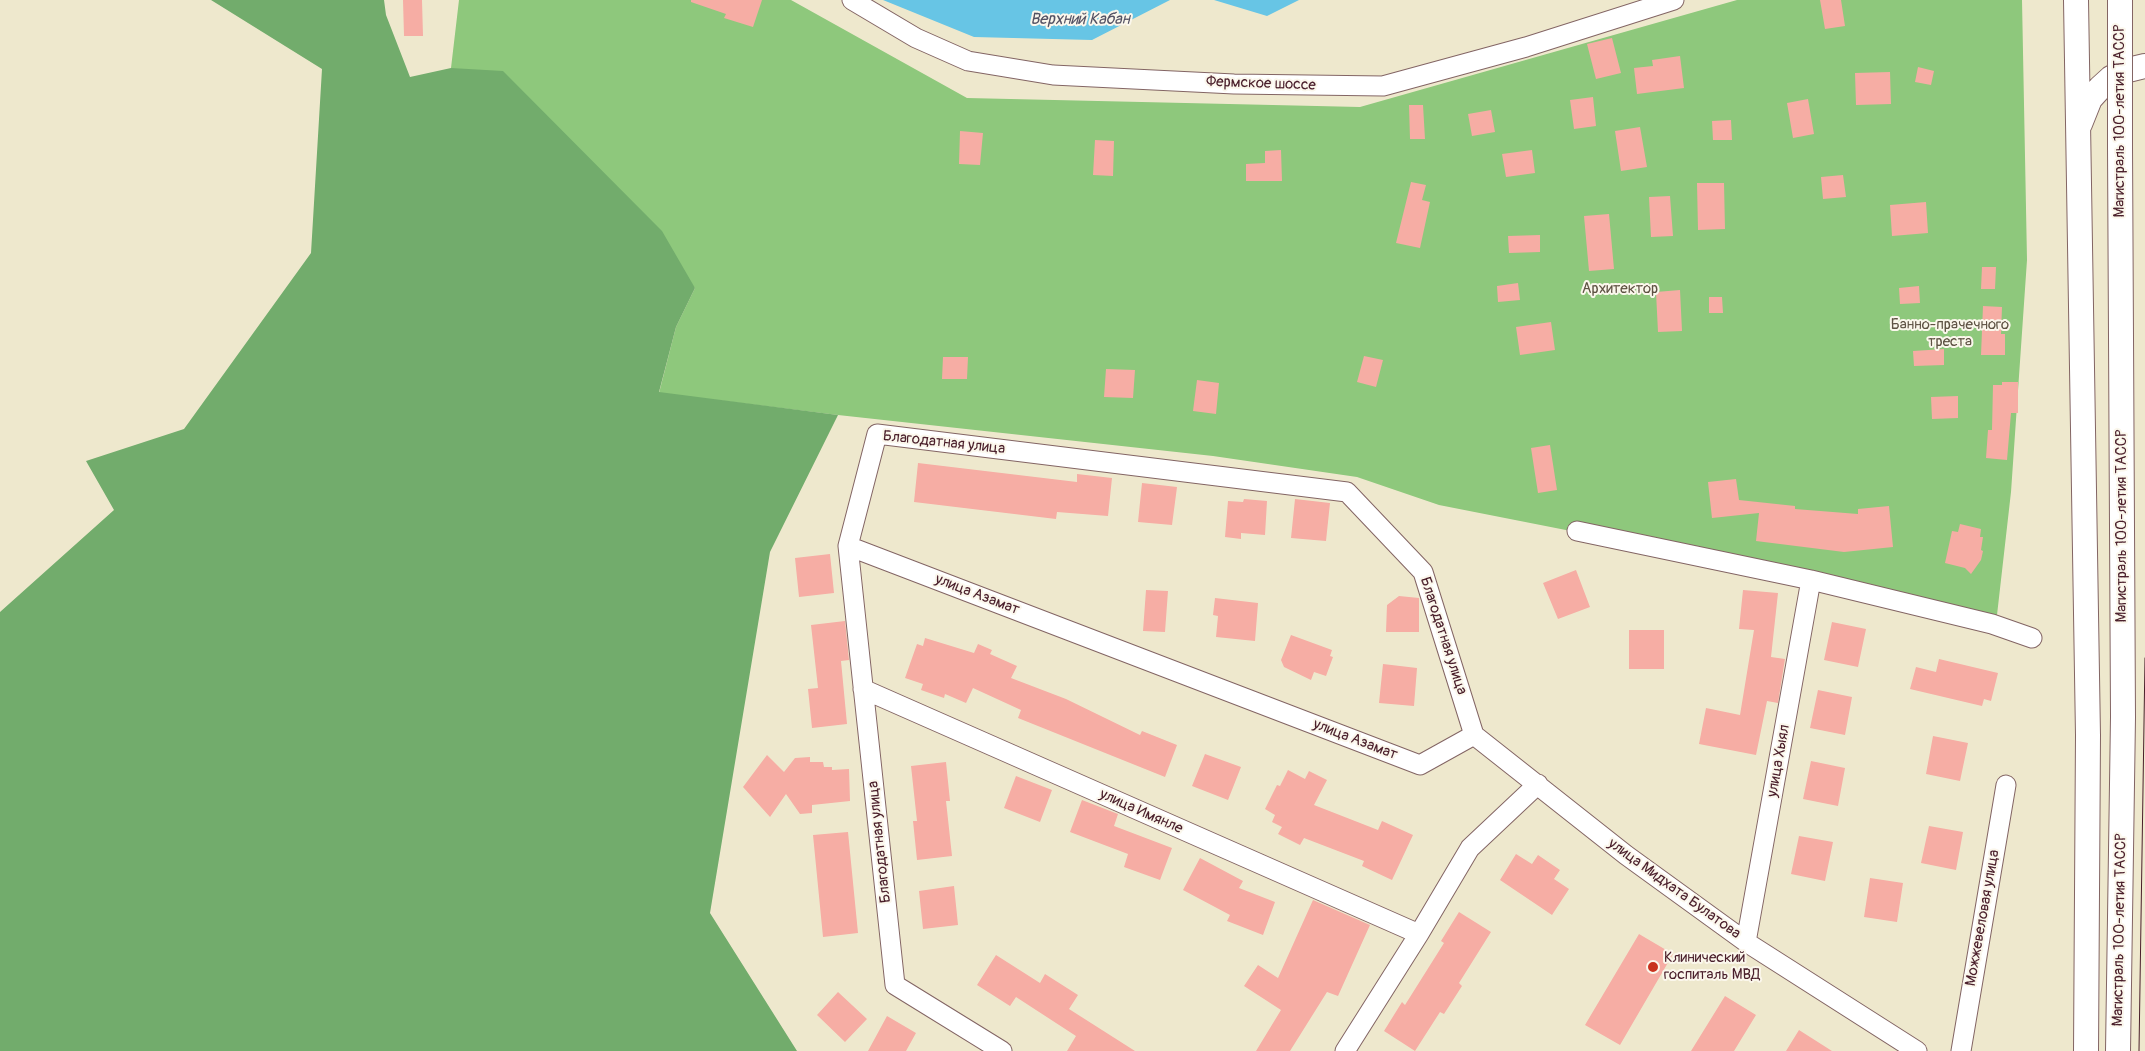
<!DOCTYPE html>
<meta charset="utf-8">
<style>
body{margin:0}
canvas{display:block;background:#eee8cd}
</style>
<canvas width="2145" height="1051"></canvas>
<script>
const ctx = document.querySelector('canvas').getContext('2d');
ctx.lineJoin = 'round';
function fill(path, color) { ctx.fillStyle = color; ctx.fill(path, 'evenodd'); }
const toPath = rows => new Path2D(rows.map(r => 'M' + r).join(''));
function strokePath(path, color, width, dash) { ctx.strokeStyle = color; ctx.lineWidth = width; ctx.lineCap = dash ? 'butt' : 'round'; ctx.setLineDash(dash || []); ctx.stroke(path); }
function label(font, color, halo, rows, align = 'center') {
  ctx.font = font + ' Pangolin,sans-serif'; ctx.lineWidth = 4; ctx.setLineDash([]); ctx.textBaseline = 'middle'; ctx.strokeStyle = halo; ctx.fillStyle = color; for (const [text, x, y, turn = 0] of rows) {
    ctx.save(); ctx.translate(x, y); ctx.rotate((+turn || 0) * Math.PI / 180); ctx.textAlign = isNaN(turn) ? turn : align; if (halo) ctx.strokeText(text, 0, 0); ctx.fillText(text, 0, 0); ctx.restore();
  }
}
const green = toPath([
 [459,0,791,0,967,98,1360,107,1737,0,2022,0,2027,260,2011,492,1997,615,1439,505,1357,477,1213,456,838,415,659,393,676,327,695,288,451,68]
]);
const forest = toPath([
 [211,0,384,0,386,15,410,77,451,68,503,71,662,231,695,288,676,327,659,392,838,415,770,552,710,913,797,1051,0,1051,0,612,114,510,86,461,184,429,311,253,322,69]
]);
const water = toPath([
 [883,0,1170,0,1092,40,974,37],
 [1214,0,1299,0,1267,16]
]);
const building = toPath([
 [403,0,422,0,423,36,404,36],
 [691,0,762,0,753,27,724,18,726,14,691,2],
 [1820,0,1841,0,1845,26,1825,29],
 [1612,38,1621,73,1596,79,1587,44],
 [1680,56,1684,88,1637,94,1634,68,1653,66,1652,60],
 [1918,67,1934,71,1931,85,1915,82],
 [1890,72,1891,104,1856,105,1855,73],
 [1593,97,1596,126,1574,129,1570,100],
 [1808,99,1814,134,1793,138,1787,103],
 [1409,105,1423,105,1425,139,1410,139],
 [1491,110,1495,132,1472,136,1468,114],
 [1731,120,1732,140,1713,140,1712,121],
 [1640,127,1647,167,1621,171,1615,131],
 [960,131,983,133,980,165,959,164],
 [1095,140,1114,141,1113,176,1093,175],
 [1281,150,1282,181,1246,181,1246,164,1265,163,1265,151],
 [1532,150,1535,173,1506,177,1502,154],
 [1843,175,1846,197,1823,199,1821,177],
 [1411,182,1426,185,1422,200,1430,202,1420,248,1396,243],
 [1697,183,1724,183,1725,229,1698,230],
 [1670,196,1673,236,1651,237,1649,197],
 [1926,202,1928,233,1892,236,1890,205],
 [1609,214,1614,269,1589,271,1584,216],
 [1540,235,1540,252,1509,253,1508,236],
 [1982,267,1996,267,1995,289,1981,289],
 [1518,283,1520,300,1498,302,1497,286],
 [1919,286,1920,303,1900,304,1899,288],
 [1680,290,1682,331,1658,332,1656,292],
 [1709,297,1722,297,1723,313,1709,313],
 [1983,306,2002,307,2001,334,2005,334,2005,355,1981,355],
 [1551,322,1555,350,1520,355,1516,327],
 [1944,349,1944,365,1914,366,1913,351],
 [1364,356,1383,360,1376,387,1357,382],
 [943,357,968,357,967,379,942,379],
 [1106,369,1135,370,1133,398,1104,397],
 [1197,380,1219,383,1216,414,1193,411],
 [2002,382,2018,382,2018,413,2011,413,2007,460,1986,458,1988,430,1992,430,1993,385,2002,385],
 [1958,396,1958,418,1932,419,1931,397],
 [1550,445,1557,490,1538,493,1531,448],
 [918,463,1077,482,1077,474,1112,478,1108,516,1057,512,1056,519,914,502],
 [1736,479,1739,500,1795,506,1795,509,1858,514,1858,509,1889,506,1893,547,1844,552,1756,541,1759,513,1712,518,1708,482],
 [1142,483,1177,487,1172,525,1138,522],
 [1244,499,1267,501,1265,535,1241,533,1241,539,1225,537,1228,501,1243,502],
 [1295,499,1330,503,1326,541,1291,538],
 [1960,524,1981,529,1980,537,1983,537,1981,550,1983,551,1981,560,1971,574,1965,568,1945,563,1952,531,1958,532],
 [830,554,834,593,799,597,795,558],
 [1576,570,1590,607,1558,619,1543,583],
 [1146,590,1168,591,1165,632,1143,631],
 [1743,590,1778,593,1771,657,1785,659,1778,703,1767,701,1756,755,1699,744,1706,708,1740,715,1754,630,1739,629],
 [1399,596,1419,598,1419,632,1386,632,1387,605],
 [1215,598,1258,603,1255,641,1216,637,1218,616,1213,615],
 [845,621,849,660,841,661,847,724,812,728,808,689,818,688,811,625],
 [1832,622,1866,629,1858,667,1824,660],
 [1629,630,1664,630,1664,669,1629,669],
 [1291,635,1332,650,1330,656,1333,657,1326,676,1314,672,1311,680,1284,667,1281,660],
 [925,638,974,653,978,644,992,650,990,654,1017,666,1011,678,1066,699,1140,735,1142,731,1177,745,1165,777,1018,718,1021,710,973,688,966,703,945,694,944,698,921,690,923,684,905,678,917,644,923,646],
 [1939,659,1998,673,1991,701,1984,699,1982,706,1910,689,1916,667,1936,672],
 [1383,664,1417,668,1414,706,1379,703],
 [1818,690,1852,697,1845,735,1810,728],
 [1933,736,1968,743,1960,781,1926,774],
 [1205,754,1241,767,1228,800,1192,786],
 [767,755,784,772,795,758,810,757,810,762,823,762,824,767,832,767,832,770,849,769,850,801,812,805,812,813,800,814,786,794,770,817,743,787],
 [1811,761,1845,768,1838,806,1803,799],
 [946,762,950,801,946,801,952,856,917,860,913,821,917,821,911,766],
 [1288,770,1305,779,1309,771,1327,780,1314,805,1378,830,1382,821,1413,835,1392,880,1362,866,1364,861,1304,838,1300,845,1278,834,1282,827,1272,822,1275,815,1265,809,1277,785,1280,786],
 [1016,776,1052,790,1040,822,1004,808],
 [1082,800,1118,814,1114,826,1172,848,1160,880,1124,867,1128,854,1070,832],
 [1929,826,1963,832,1956,870,1921,863],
 [848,832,858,933,823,937,813,835],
 [1799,836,1833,842,1825,881,1791,874],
 [1516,854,1532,864,1538,855,1560,870,1554,879,1569,889,1552,915,1500,880],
 [1200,858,1243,881,1239,888,1275,902,1263,935,1227,921,1230,915,1183,890],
 [1870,878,1903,883,1897,922,1864,917],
 [954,886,958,925,923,929,919,891],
 [1313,900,1370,925,1338,996,1327,992,1290,1051,1256,1051,1281,1010,1244,986,1258,965,1278,978],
 [1459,912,1491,932,1459,983,1462,986,1444,1014,1440,1012,1415,1051,1384,1031,1402,1002,1405,1005,1444,943,1441,941],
 [1639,934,1673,954,1620,1045,1585,1025],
 [996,955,1040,983,1045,974,1078,995,1069,1009,1135,1051,1067,1051,1076,1036,1016,997,1010,1006,977,985],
 [838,992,867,1019,845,1042,817,1015],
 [1725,996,1756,1015,1734,1051,1691,1051],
 [887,1016,916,1033,906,1051,868,1051],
 [1799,1030,1832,1051,1786,1051]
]);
const minor = toPath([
 [852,0,916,38,968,61,1053,75,1234,84,1383,86,1526,47,1674,0],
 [1577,531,1811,580,1992,624,2032,638],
 [848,546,1420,765,1474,735,1626,855,1746,942,1917,1051],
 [863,689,1419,934],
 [1746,942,1811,580],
 [1002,1051,895,985,848,546,877,434,1347,492,1423,572,1474,735],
 [1345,1051,1419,934,1470,848,1538,784],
 [1961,1051,2006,785]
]);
const major = toPath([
 [2076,0,2088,735,2086,1051],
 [2080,124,2090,99,2100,88,2111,78,2124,71,2145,66],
 [2118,1051,2123,717,2120,147]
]);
const tram = toPath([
 [2139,1051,2145,658]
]);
const majorBridge = toPath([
 [2120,147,2120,0]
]);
const markers = [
 [1653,967,6,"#c8321e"]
];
const streetNames = [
 ["Фермское шоссе",1261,84,2],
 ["Магистраль 100-летия ТАССР",2120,121,-90],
 ["Благодатная улица",944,443,6],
 ["Магистраль 100-летия ТАССР",2122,526,-90],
 ["улица Азамат",977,595,21],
 ["Благодатная улица",1443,636,72],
 ["улица Азамат",1355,740,21],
 ["улица Хыял",1779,761,-80],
 ["улица Имянле",1141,812,24],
 ["Благодатная улица",880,842,-96],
 ["улица Мидхата Булатова",1674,889,36],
 ["Можжевеловая улица",1983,918,-80],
 ["Магистраль 100-летия ТАССР",2120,930,-89]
];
const parkNames = [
 ["Архитектор",1620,289],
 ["Банно-прачечного",1950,325],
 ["треста",1950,342]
];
const poiNames = [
 ["Клинический",1664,958],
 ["госпиталь МВД",1664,975]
];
const waterNames = [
 ["Верхний Кабан",1080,20]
];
fill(green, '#8ec87c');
fill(forest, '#72ac6c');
fill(water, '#67c5e5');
fill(building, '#f6ada4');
strokePath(minor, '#836564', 21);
strokePath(major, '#836564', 26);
strokePath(minor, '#fff', 19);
strokePath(major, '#fff', 24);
strokePath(tram, '#4a1f2b', 1);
strokePath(majorBridge, '#836564', 26, []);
strokePath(majorBridge, '#fff', 24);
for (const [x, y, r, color] of markers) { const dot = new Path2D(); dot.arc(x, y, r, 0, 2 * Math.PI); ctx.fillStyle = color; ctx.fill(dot); strokePath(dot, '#fbf7ec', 2); }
label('15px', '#4a1f2b', '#fbf7ec', streetNames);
label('15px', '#5e5243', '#fbf7ec', parkNames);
label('15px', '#4a1f2b', '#fbf7ec', poiNames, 'left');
label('italic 16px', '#535163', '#fbf7ec', waterNames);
</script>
